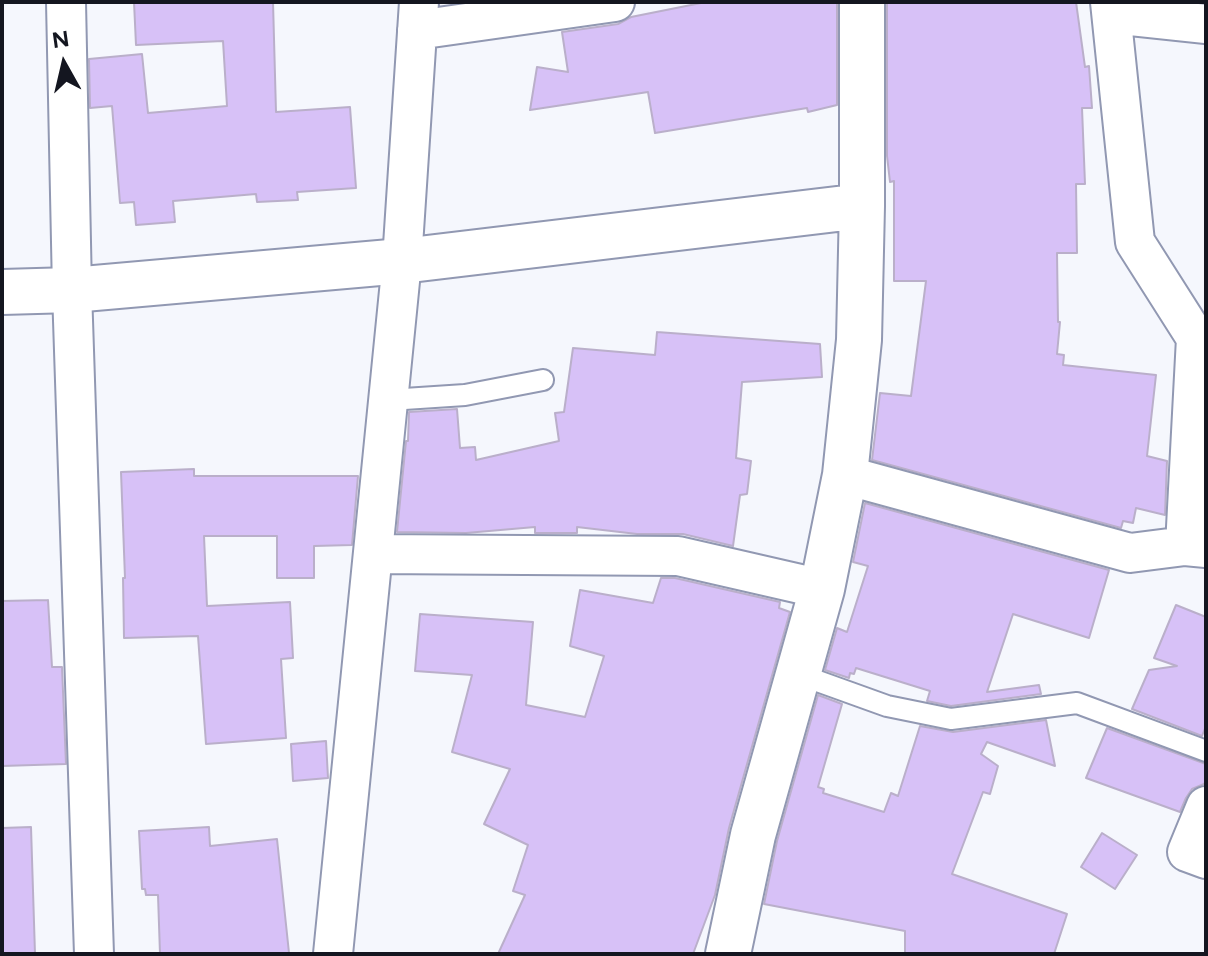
<!DOCTYPE html>
<style>
body{margin:0}
#map{position:relative;width:1208px;height:956px;overflow:hidden;background:#f5f7fd;font-family:Figtree,sans-serif}
canvas{display:block}
.frame{position:absolute;inset:0;border:4px solid #141620;pointer-events:none}
.north{position:absolute;left:24px;top:24px;width:80px;height:80px;-webkit-text-stroke:6px #fff;paint-order:stroke;rotate:352deg;font-size:22px;font-weight:700;line-height:32px;text-align:center;color:#141620}
.north::after{content:'';display:block;margin:auto;width:28px;height:36px;background:#141620;clip-path:polygon(50% 0,100% 100%,50% 72%,0 100%)}
</style>
<div id="map">
<canvas width="1208" height="956"></canvas>
<div class="frame"></div>
<div class="north">N</div>
</div>
<script>
const ctx = document.querySelector('canvas').getContext('2d');
ctx.lineJoin = 'round';
function fill(path, color) { ctx.fillStyle = color; ctx.fill(path, 'evenodd'); }
const toPath = rows => new Path2D(rows.map(r => 'M' + r).join(''));
function strokePath(path, color, width, dash) { ctx.strokeStyle = color; ctx.lineWidth = width; ctx.lineCap = dash ? 'butt' : 'round'; ctx.setLineDash(dash || []); ctx.stroke(path); }
const building = toPath([
 [134,2,273,2,276,112,350,107,356,188,297,192,298,200,257,202,256,194,173,201,175,222,136,225,134,202,120,203,112,106,90,108,89,59,142,54,148,113,227,106,223,41,136,45,134,2],
 [706,2,837,2,837,105,808,112,807,108,655,133,648,92,530,110,537,67,568,72,562,32,618,24,631,17,706,2],
 [887,2,1076,2,1085,67,1089,66,1092,108,1082,108,1085,184,1076,184,1077,253,1057,253,1058,322,1060,322,1057,354,1064,355,1063,365,1156,375,1147,456,1167,461,1165,515,1136,508,1133,523,1123,521,1121,528,872,460,880,393,911,396,926,281,894,281,894,181,890,182,887,156,887,2],
 [657,332,820,344,822,377,742,382,736,458,751,461,747,494,740,495,733,546,683,534,637,534,577,527,577,533,535,533,535,527,466,533,397,532,406,441,408,441,409,412,457,409,460,448,475,447,476,460,559,441,555,413,564,412,573,348,655,355,657,332],
 [194,469,194,476,358,476,352,545,314,546,314,578,277,578,277,536,204,536,207,606,290,602,293,658,281,659,286,738,206,744,198,636,124,638,123,578,125,578,121,472,194,469],
 [865,503,1109,570,1089,638,1013,614,987,692,1039,685,1041,694,951,706,927,701,930,691,856,668,854,674,850,673,849,678,825,670,837,628,847,632,868,566,853,562,865,503],
 [661,578,675,578,780,602,779,608,790,612,729,828,715,895,693,954,498,954,525,895,513,891,528,845,484,824,510,769,452,752,472,675,415,671,420,614,533,622,526,705,585,717,604,656,570,646,580,590,653,603,661,578],
 [48,600,52,667,62,667,66,764,2,766,2,601,48,600],
 [1176,605,1206,617,1206,726,1202,736,1132,709,1149,670,1177,666,1154,658,1176,605],
 [818,695,842,704,818,787,824,789,823,793,884,812,891,793,898,796,920,726,953,732,1046,720,1055,766,987,742,981,754,998,766,990,794,983,792,952,874,1067,914,1054,954,905,954,905,931,764,904,777,841,818,695],
 [1107,728,1206,764,1206,781,1204,784,1192,789,1186,798,1180,812,1086,778,1107,728],
 [326,741,328,778,293,781,291,744,326,741],
 [31,827,35,954,2,954,2,828,31,827],
 [209,827,210,846,277,839,289,953,160,954,158,895,146,895,145,889,142,889,139,831,209,827],
 [1102,833,1137,855,1115,889,1081,867,1102,833]
]);
const service = toPath([
 [389,400,465,395,543,380],
 [798,674,887,706,951,719,1077,703,1206,751]
]);
const minor = toPath([
 [66,2,72,290,94,954],
 [1110,2,1135,242,1196,338,1185,546],
 [1112,14,1206,24],
 [417,30,615,2],
 [845,475,1130,553,1185,546,1206,548],
 [373,554,678,556,822,589],
 [1206,806,1187,852,1206,859],
 [333,954,402,261,419,2]
]);
const tertiary = toPath([
 [2,292,72,290,402,261,862,206],
 [728,954,753,835,822,589,845,475,859,340,862,206,862,2]
]);
fill(building, '#d7c1f7');
strokePath(building, '#baafca', 2);
strokePath(service, '#9198b2', 24);
strokePath(minor, '#9198b2', 42);
strokePath(tertiary, '#9198b2', 48);
strokePath(service, '#fff', 20);
strokePath(minor, '#fff', 38);
strokePath(tertiary, '#fff', 44);
</script>
